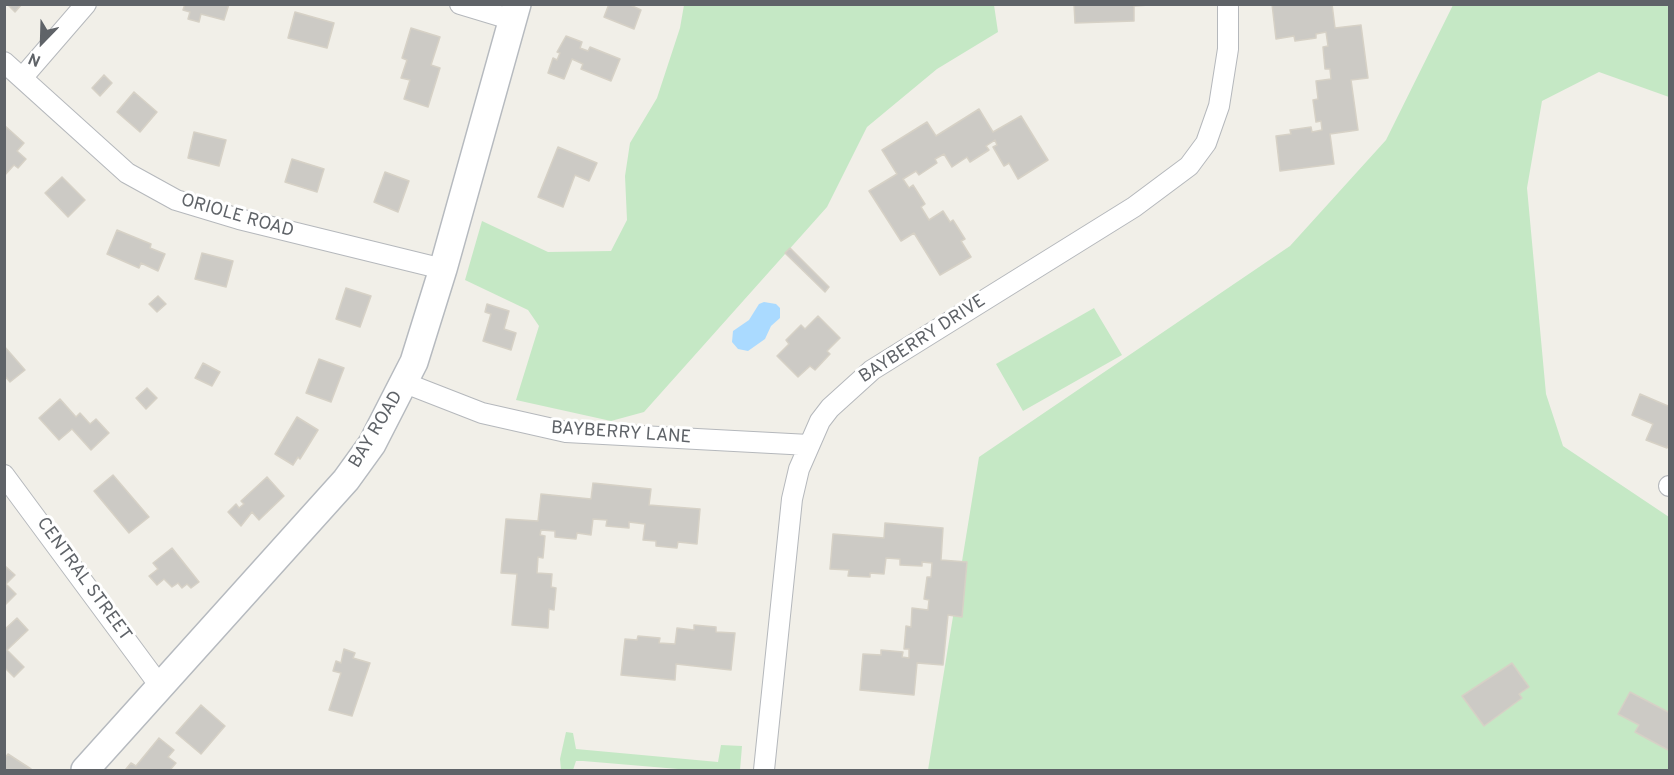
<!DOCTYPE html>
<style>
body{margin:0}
#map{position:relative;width:1674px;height:775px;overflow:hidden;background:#f1efe8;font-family:Overpass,sans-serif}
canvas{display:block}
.frame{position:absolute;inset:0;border:6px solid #5f6368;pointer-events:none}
.north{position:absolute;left:12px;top:12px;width:60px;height:60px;-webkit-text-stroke:4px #fff;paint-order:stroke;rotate:203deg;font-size:16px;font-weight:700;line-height:24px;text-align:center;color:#5f6368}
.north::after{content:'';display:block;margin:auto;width:21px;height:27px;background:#5f6368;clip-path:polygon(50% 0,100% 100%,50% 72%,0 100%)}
</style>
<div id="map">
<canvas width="1674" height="775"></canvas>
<div class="frame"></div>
<div class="north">N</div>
</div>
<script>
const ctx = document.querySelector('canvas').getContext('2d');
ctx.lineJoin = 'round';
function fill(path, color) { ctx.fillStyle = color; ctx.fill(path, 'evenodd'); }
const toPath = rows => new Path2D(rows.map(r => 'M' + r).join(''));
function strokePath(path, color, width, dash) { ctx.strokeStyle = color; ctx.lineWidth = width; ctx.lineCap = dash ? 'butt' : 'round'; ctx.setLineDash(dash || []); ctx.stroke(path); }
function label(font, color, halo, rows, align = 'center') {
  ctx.font = font + ' Overpass,sans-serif'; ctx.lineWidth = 6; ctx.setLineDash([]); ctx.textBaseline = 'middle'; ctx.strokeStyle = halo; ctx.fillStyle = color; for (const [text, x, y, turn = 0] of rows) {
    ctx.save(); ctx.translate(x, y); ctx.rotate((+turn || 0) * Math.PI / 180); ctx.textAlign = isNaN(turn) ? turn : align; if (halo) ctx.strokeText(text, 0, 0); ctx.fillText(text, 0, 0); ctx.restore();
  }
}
const green = toPath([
 [684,5,994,5,998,32,937,69,867,127,827,207,644,412,611,421,516,400,539,326,528,310,465,280,482,221,548,252,611,251,627,220,625,176,630,143,657,98,680,28],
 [1453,5,1669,5,1669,97,1599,72,1542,101,1527,188,1546,394,1563,446,1669,517,1669,770,928,770,979,457,1290,246,1386,140],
 [1094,308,1122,355,1023,411,996,364],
 [566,732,573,733,576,749,718,762,721,745,742,746,740,770,690,770,583,761,576,761,573,770,561,770,560,759]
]);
const water = toPath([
 [764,302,776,304,780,308,780,318,771,326,765,339,748,351,738,349,732,342,733,331,749,320,759,304]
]);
const building = toPath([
 [7,4,22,4,15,12,7,4],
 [185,4,229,4,224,20,201,14,199,22,188,19,190,12,183,10,185,4],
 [609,4,628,4,641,10,634,29,604,17,609,4],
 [1074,4,1165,4,1134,6,1134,21,1075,23,1074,4],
 [1272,4,1332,4,1335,28,1361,25,1368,78,1351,80,1358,130,1330,134,1334,164,1280,171,1276,136,1291,134,1290,130,1311,127,1312,132,1322,130,1321,121,1316,122,1313,100,1318,99,1316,81,1331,79,1330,69,1325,69,1323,47,1328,46,1326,32,1316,34,1316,38,1295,41,1294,36,1276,39,1272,4],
 [295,12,334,23,327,48,288,38,295,12],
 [411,28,440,37,431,65,440,68,428,107,404,99,410,80,401,78,407,60,402,58,411,28],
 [566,36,582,42,580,48,588,51,590,47,620,59,611,81,581,69,583,64,572,59,564,79,548,73,553,58,557,60,560,53,557,52,566,36],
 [104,75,112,83,100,96,92,88,104,75],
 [134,92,157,112,140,132,117,112,134,92],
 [979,109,993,132,1021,116,1048,160,1018,179,1009,163,1004,166,993,147,997,145,995,140,986,146,989,150,970,162,967,157,952,167,944,154,935,159,937,163,919,175,916,171,903,179,909,188,913,185,925,204,921,207,929,220,943,211,950,222,953,220,965,239,961,241,971,257,940,275,914,233,901,241,869,191,897,174,882,150,927,122,936,136,979,109],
 [4,125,24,143,17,151,26,159,18,168,14,165,4,176,4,125],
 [194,132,226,140,219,166,188,158,194,132],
 [558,147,597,163,589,181,575,175,563,207,538,197,558,147],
 [292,159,324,169,317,192,285,182,292,159],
 [385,172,409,181,398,212,374,202,385,172],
 [62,177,85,200,68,217,45,193,62,177],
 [117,230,151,244,150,248,165,254,158,271,141,263,139,268,107,254,117,230],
 [790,248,829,287,825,292,785,253,790,248],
 [202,253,233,261,226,287,195,279,202,253],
 [346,288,371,296,360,327,336,319,346,288],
 [158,296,166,304,157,312,149,304,158,296],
 [487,304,509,311,504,329,516,333,511,350,483,341,491,314,485,312,487,304],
 [818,316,840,338,827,351,830,354,815,370,810,366,798,377,777,356,789,344,786,340,801,325,805,329,818,316],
 [4,346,25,370,10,382,4,375,4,346],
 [319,359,344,368,331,402,306,393,319,359],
 [203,363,220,372,212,386,195,378,203,363],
 [147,388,157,398,146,409,136,398,147,388],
 [1640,394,1668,406,1670,403,1670,442,1667,448,1646,440,1653,424,1632,415,1640,394],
 [60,399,76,417,80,413,90,424,96,419,109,433,91,450,72,429,59,440,39,418,60,399],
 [297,417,318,430,300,459,298,457,293,465,275,454,297,417],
 [113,475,149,517,129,533,94,491,113,475],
 [267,477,284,496,259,520,252,512,241,526,228,512,236,504,239,508,244,504,241,501,267,477],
 [593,483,651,489,649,505,700,509,697,544,678,542,677,548,656,546,656,541,643,540,645,524,629,522,629,528,606,526,607,520,593,519,591,535,577,533,576,539,555,537,555,531,541,530,540,535,545,536,543,558,538,557,537,573,552,574,551,587,556,588,554,610,549,609,548,628,512,625,517,574,501,573,506,519,538,521,541,494,591,499,593,483],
 [885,523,943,528,941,560,967,562,962,617,948,615,943,665,917,663,914,695,860,690,863,654,881,655,881,650,903,652,902,657,909,658,909,649,904,649,906,626,911,627,912,608,928,610,929,600,924,599,927,577,931,577,932,563,922,562,922,566,900,565,900,559,886,558,884,574,870,573,870,577,848,576,849,570,830,569,833,534,884,538,885,523],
 [172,548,199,582,191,588,187,584,182,588,178,583,172,587,164,579,157,585,149,576,158,569,153,563,172,548],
 [4,565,15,575,6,584,16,594,4,606,4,565],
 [17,618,28,630,7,650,24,667,14,677,4,667,4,630,17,618],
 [694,625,716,627,716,632,735,633,731,670,676,664,675,680,621,675,625,639,637,640,638,636,660,638,659,643,675,644,677,628,694,630,694,625],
 [344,649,355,653,353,658,370,663,352,716,329,710,341,673,333,671,336,661,341,663,344,649],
 [1512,663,1529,687,1519,694,1522,698,1484,726,1462,696,1512,663],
 [1630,692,1670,713,1670,751,1635,732,1639,725,1618,714,1630,692],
 [201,705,225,726,201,754,176,733,201,705],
 [159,738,174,750,168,757,176,763,170,770,126,769,131,763,136,766,159,738],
 [8,754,31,769,30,770,4,770,4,759,8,754]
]);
const street = toPath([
 [460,4,513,20],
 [4,62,127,173,176,200,239,219,443,269],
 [22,78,86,4],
 [405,383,482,413,566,432,809,445],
 [4,475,160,686],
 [1669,486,1670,486],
 [764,770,792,499,799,469,820,421,830,408,872,370,1134,207,1189,166,1206,143,1219,106,1228,49,1228,4]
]);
const secondary = toPath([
 [85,770,346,480,372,444,414,362,443,269,517,4]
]);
const streetNames = [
 ["ORIOLE ROAD",237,217,16],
 ["BAYBERRY DRIVE",923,340,-33],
 ["BAY ROAD",377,430,-59],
 ["BAYBERRY LANE",621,434,4],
 ["CENTRAL STREET",83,580,54]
];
fill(green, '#c5e8c5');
fill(water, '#aadaff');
fill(building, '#cccac5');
strokePath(building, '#d6d1c6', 1.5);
strokePath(street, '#b5b8bc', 22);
strokePath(secondary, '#b6babf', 30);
strokePath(street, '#fff', 20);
strokePath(secondary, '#fff', 27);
label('18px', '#5f6368', '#fff', streetNames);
</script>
